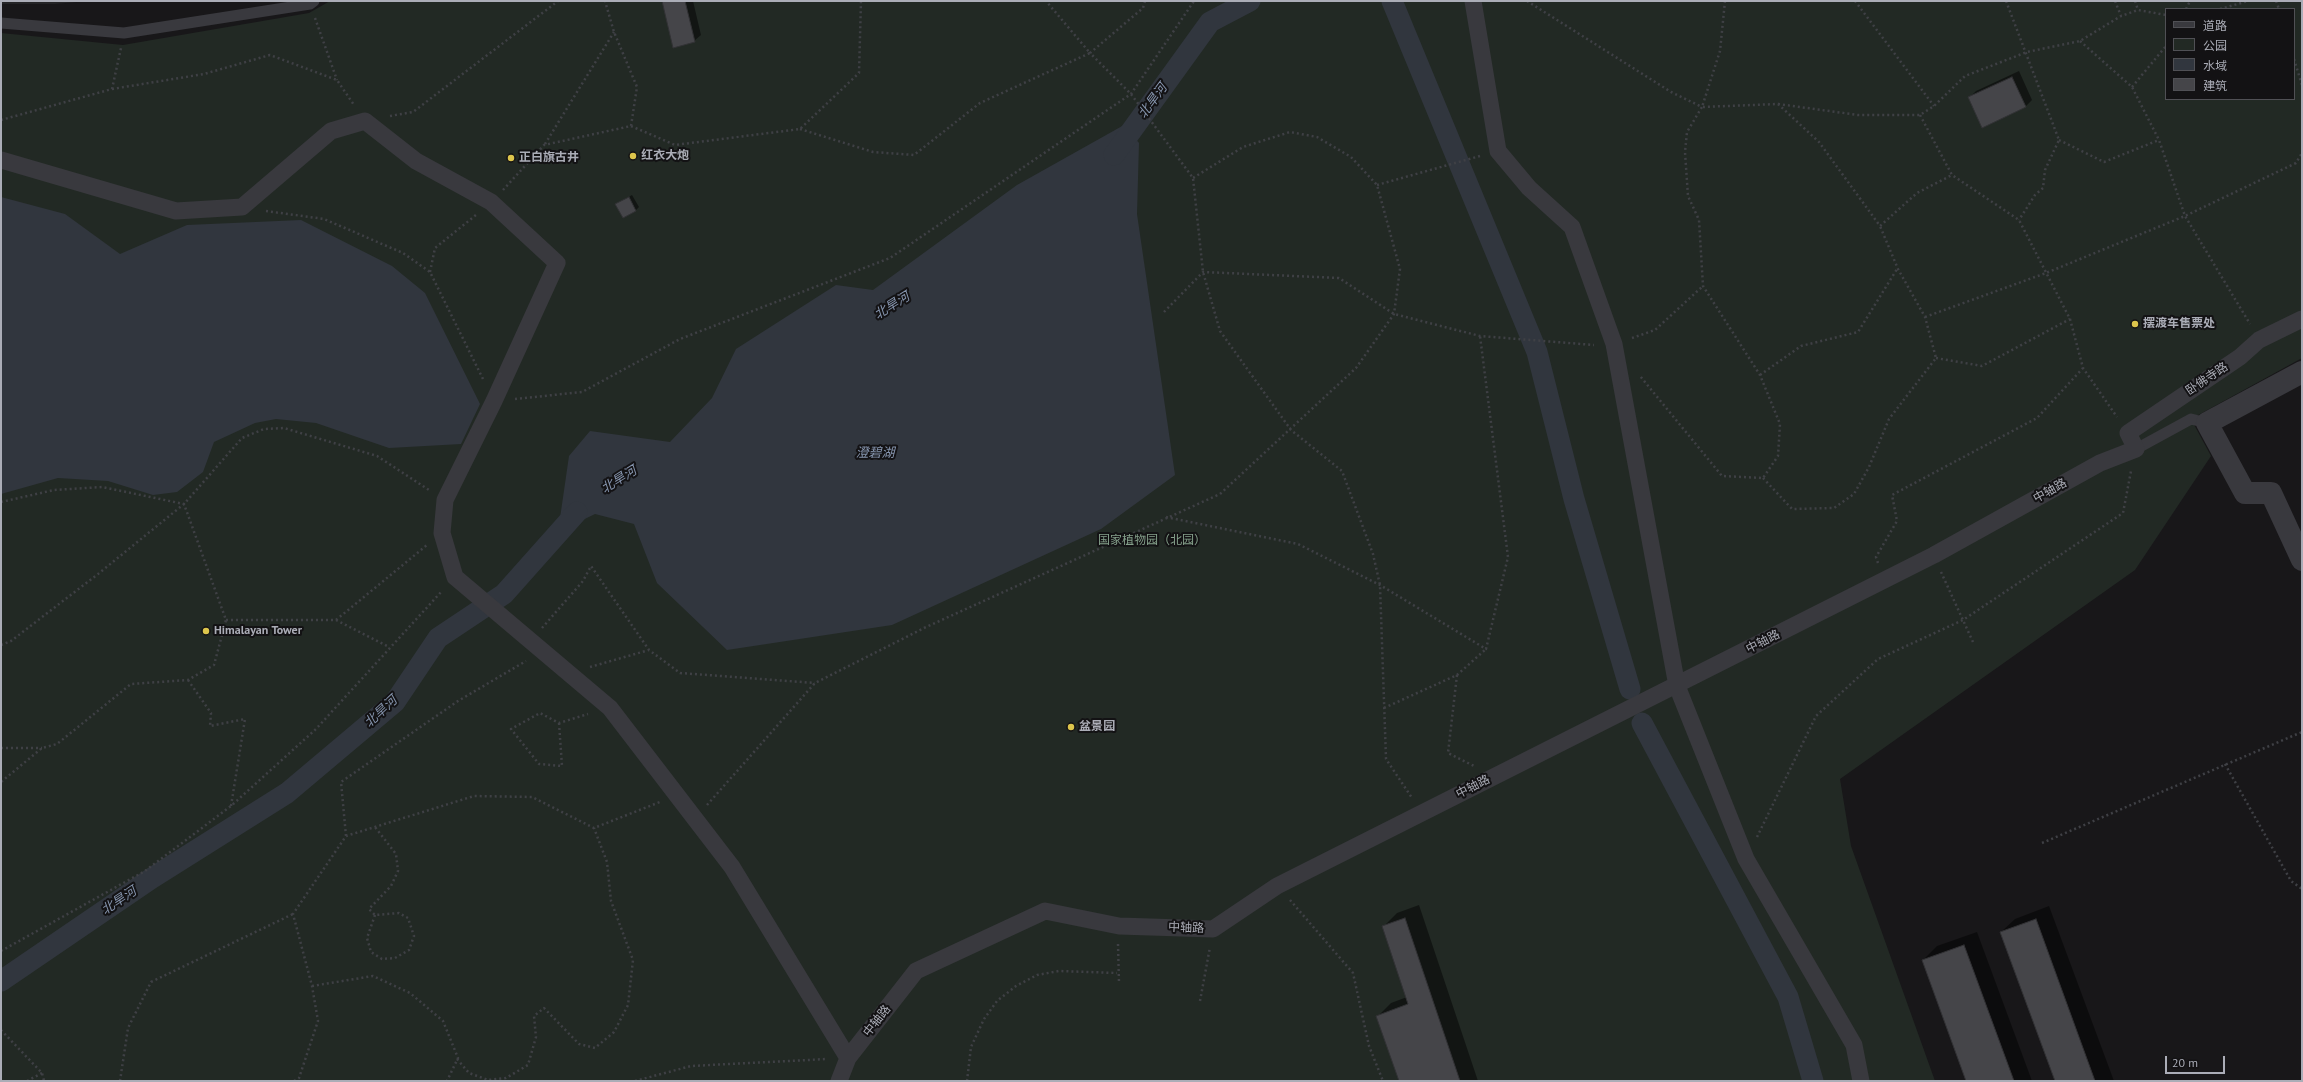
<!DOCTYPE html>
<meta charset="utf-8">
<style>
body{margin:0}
#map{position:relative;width:2303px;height:1082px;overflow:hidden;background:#181719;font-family:"PT Sans","Noto Sans SC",sans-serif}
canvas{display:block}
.frame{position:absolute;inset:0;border:2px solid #abadb7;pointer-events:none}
.legend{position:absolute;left:2165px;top:8px;width:130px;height:92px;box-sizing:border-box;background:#131214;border:1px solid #505055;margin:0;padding:5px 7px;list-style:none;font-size:12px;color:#abadb7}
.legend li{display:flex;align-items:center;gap:8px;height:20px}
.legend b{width:20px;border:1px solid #505055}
.scale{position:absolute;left:2165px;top:1056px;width:60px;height:18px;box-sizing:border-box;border:2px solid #abadb7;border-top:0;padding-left:5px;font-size:12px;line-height:14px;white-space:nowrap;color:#abadb7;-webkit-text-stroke:3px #131214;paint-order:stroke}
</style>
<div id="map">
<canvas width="2303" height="1082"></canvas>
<div class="frame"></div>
<ul class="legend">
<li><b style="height:5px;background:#39393e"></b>道路</li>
<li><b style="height:11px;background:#222924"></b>公园</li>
<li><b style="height:11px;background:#31363e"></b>水域</li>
<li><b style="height:11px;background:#454549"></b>建筑</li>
</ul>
<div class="scale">20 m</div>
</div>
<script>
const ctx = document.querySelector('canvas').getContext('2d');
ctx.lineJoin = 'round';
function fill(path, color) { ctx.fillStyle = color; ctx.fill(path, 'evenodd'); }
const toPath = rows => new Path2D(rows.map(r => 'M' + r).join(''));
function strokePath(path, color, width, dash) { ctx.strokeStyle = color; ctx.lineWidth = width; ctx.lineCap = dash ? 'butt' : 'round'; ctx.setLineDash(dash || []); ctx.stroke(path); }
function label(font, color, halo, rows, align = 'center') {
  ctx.font = font + ' "PT Sans","Noto Sans SC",sans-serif'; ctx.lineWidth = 4; ctx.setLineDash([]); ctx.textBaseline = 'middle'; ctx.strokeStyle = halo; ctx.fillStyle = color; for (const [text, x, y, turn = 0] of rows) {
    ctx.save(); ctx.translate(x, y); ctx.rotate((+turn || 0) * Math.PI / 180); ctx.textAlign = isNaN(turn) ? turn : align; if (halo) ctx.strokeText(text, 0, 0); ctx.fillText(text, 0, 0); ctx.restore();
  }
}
const built = toPath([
 [1,1,87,1,55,4,1,4]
]);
const green = toPath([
 [330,1,2302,1,2302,358,2191,419,2211,456,2135,570,1840,779,1851,846,1935,1081,1,1081,1,33,123,45,309,13],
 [2166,9,2294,9,2294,99,2166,99]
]);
const water = toPath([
 [1124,125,1139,143,1137,214,1175,475,1101,529,892,625,727,650,657,583,634,524,595,514,558,532,569,456,590,431,670,442,712,398,736,349,836,285,873,290,1017,185],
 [1,197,65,214,120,254,187,225,301,220,392,266,425,293,480,404,461,444,389,448,316,423,276,419,255,423,214,442,203,472,177,492,153,495,108,481,58,478,1,494]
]);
const shadow = toPath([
 [663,1,693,1,701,35,694,41],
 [2019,71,2032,100,2026,106,1970,97,1976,91],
 [632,195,639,207,636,210,616,204],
 [1419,905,1478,1081,1400,1081,1377,1017,1391,1003,1407,997,1384,926,1397,913],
 [2049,906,2114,1081,2056,1081,2001,932,2015,919],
 [1977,932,2032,1081,1968,1081,1923,960,1937,946]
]);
const canal = toPath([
 [1392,1,1537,352,1574,499,1630,689],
 [1114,155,1210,22,1250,1],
 [1642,723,1788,997,1813,1081],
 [1,981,152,878,287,793,395,702,438,638,504,594,577,512]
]);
const building = toPath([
 [662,1,685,1,695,42,673,48,662,1],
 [2012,77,2026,107,1982,128,1968,97,2012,77],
 [629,197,636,211,623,218,615,204,629,197],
 [1405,918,1460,1081,1399,1081,1376,1016,1408,1004,1382,926,1405,918],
 [2036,919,2095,1081,2055,1081,2000,932,2036,919],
 [1964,945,2014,1081,1966,1081,1922,960,1964,945]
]);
const path = toPath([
 [1145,1,1143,8,1090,53,1131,94,1193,178,1203,272,1220,331,1291,430,1342,471,1373,554,1380,585,1386,759,1412,798],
 [1527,1,1671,92,1702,107,1687,132,1685,152,1688,196,1699,220,1703,286,1760,375,1780,424,1778,456,1763,478,1722,476,1640,376],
 [1725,1,1720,51,1702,107,1778,104,1819,142,1880,226,1917,193,1952,175],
 [1855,1,1934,106],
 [2006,1,2059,140,2045,170,2043,188,2035,195,2019,220],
 [2115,1,2121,16],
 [2135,1,2138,10],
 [2276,1,2279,9],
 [2186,9,2190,1],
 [2220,9,2248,1],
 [315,18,337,80],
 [2080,41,2132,87,2159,140,2185,216,2250,324],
 [2294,59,2302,85],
 [2132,87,2166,46],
 [112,89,204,74,270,55,337,80,354,105],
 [1778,104,1858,115,1920,115,1934,106,1965,76,2027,52,2080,41,2121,16,2138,10,2166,15],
 [1920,115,1952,175,2019,220,2070,319,2083,368,2117,417],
 [390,116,413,112,558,1],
 [1,120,112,89,121,48],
 [631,126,675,145,800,129,859,73,861,1],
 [800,129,873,152,914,155,980,103,1090,53,1046,1],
 [2059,140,2104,162,2159,140],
 [545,144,614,32],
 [1377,185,1480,156],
 [503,190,544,145,631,126,637,87,614,32,605,1],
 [266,211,324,219,403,253,430,272,483,379],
 [430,272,435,248,476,215],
 [1164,312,1203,272,1339,278,1394,314,1480,336,1594,345],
 [1925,317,2046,273,2185,216,2296,163,2302,153],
 [1632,338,1655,330,1703,286],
 [1936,358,1982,366,2070,319],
 [1760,375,1801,346,1858,332,1897,269],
 [515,399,582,392,680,339,890,258,1131,94,1194,1],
 [1763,478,1792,509,1834,508,1854,494,1869,467,1889,419,1936,358,1925,317,1898,269,1880,226],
 [1,502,54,490,102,487,184,504,226,620,214,665,188,680,131,684,57,744,42,748,1,782],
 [1166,517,1298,544,1380,585,1486,649,1508,557,1480,336],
 [1878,563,1876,557,1897,521,1892,495,2037,418,2083,368],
 [1941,572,1973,642],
 [226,620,336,620,389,647],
 [336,620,427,545],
 [542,628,583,581,591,566,649,650],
 [1,645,11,641,98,574,184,504,242,438,264,429,284,428,377,456,429,490],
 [590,667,649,650,680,673,815,683],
 [1457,675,1448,753,1474,766],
 [188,680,211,713,210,726,245,719,231,806],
 [1384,708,1457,675,1486,649],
 [559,723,562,766,539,764,511,729,540,713,559,723,588,714],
 [1,748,42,748],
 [2225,764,2291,881,2302,889],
 [707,805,815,683,924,628,1220,494,1356,368,1394,314,1400,269,1377,185,1351,157,1317,137,1290,132,1243,147,1193,178],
 [346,836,341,782,458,701,526,661],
 [1757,837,1816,716,1878,659,1963,620,2123,513,2131,471],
 [2042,843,2302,732],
 [1290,900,1353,973,1369,1046,1383,1081],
 [375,915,367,938,371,952,382,959,395,958,409,950,414,936,408,918,399,913,375,915,369,909,391,886,398,871,396,854,375,827],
 [1118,944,1119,983],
 [1,951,145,871,231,806,316,729,442,591],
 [312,986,373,976,410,993,443,1021,458,1058,447,1081],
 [1200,1001,1210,947],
 [1,1030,42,1073,44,1081],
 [457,1059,469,1073,488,1080,506,1078,528,1065,536,1037,534,1016,544,1008,579,1044,595,1048,614,1032,628,1005,633,960,611,901,607,862,594,828],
 [27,1081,42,1073],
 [120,1081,128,1028,151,982,293,914],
 [294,1081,299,1078,318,1021,312,986,293,914,346,836,474,796,532,797,594,828,660,802],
 [635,1081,691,1066,827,1059],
 [967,1081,971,1047,984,1019,997,1001,1016,986,1037,975,1059,971,1117,973]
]);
const service = toPath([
 [1,23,124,33,310,4,314,1],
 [2136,449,2191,419,2207,423]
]);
const pedestrian = toPath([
 [1473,1,1498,151,1529,188,1572,227,1614,344,1677,686,1746,859,1854,1045,1861,1081],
 [1,160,176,211,242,207,331,131,365,121,416,161,491,202,557,263,494,401,445,500,442,533,455,577,610,708,732,867,848,1058],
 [839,1081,848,1058,916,971,1045,911,1119,926,1213,929,1277,886,1934,555,2100,463,2136,449,2128,433,2240,357,2259,340,2302,319]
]);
const minor = toPath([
 [2302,372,2207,423,2245,493,2271,493,2302,560]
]);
const markers = [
 [633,156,4,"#ddc54c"],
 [511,158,4,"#ddc54c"],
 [2135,324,4,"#ddc54c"],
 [206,631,4,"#ddc54c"],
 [1071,727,4,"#ddc54c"]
];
const poiNames = [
 ["红衣大炮",641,156],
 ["正白旗古井",519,158],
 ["摆渡车售票处",2143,324],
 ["Himalayan Tower",214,631],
 ["盆景园",1079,727]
];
const streetNames = [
 ["卧佛寺路",2207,379,-34],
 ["中轴路",2050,491,-29],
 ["中轴路",1763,642,-27],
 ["中轴路",1473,787,-27],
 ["中轴路",1186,928,2],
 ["中轴路",877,1021,-52]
];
const parkNames = [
 ["国家植物园（北园）",1152,541]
];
const waterNames = [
 ["北旱河",1153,101,-54],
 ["北旱河",892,306,-32],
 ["澄碧湖",875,453],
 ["北旱河",619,480,-32],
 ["北旱河",381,712,-43],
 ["北旱河",119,901,-34]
];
fill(built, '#242426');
fill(green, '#222924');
fill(water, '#31363e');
fill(shadow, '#0007');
strokePath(canal, '#31363e', 21);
fill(building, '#454549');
strokePath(building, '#323235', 1);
strokePath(path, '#3f4045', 2.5, [2, 3]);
strokePath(service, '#39393e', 11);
strokePath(pedestrian, '#39393e', 17);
strokePath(minor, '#39393e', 22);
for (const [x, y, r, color] of markers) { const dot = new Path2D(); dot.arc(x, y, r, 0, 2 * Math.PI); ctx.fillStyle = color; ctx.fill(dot); strokePath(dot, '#131214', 1.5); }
label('bold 12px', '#abadb7', '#131214', poiNames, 'left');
label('12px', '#abadb7', '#131214', streetNames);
label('12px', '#85a08b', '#131214', parkNames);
label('italic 13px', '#8695ae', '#131214', waterNames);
</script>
